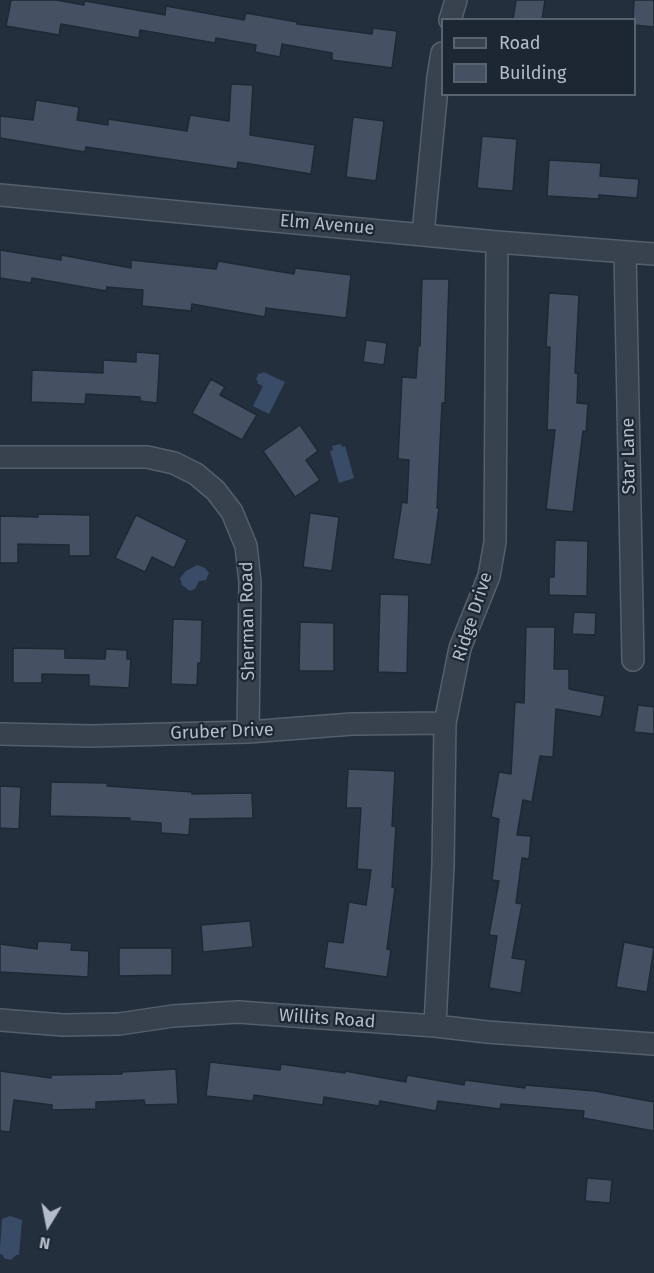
<!DOCTYPE html>
<style>
body{margin:0}
#map{position:relative;width:654px;height:1273px;overflow:hidden;background:#242f3e;font-family:"Fira Sans",sans-serif}
canvas{display:block}
.legend{position:absolute;left:441px;top:18px;width:195px;height:78px;box-sizing:border-box;background:#1d2633;border:2px solid #59626f;margin:0;padding:8px 10px;list-style:none;font-size:18px;color:#b4bcc9}
.legend li{display:flex;align-items:center;gap:12px;height:30px}
.legend b{width:30px;border:2px solid #59626f}
.north{position:absolute;left:18px;top:1195px;width:60px;height:60px;-webkit-text-stroke:4px #1d2633;paint-order:stroke;rotate:190deg;font-size:16px;font-weight:700;line-height:24px;text-align:center;color:#b4bcc9}
.north::after{content:'';display:block;margin:auto;width:21px;height:27px;background:#b4bcc9;clip-path:polygon(50% 0,100% 100%,50% 72%,0 100%)}
</style>
<div id="map">
<canvas width="654" height="1273"></canvas>
<ul class="legend">
<li><b style="height:8px;background:#38414e"></b>Road</li>
<li><b style="height:16px;background:#455162"></b>Building</li>
</ul>
<div class="north">N</div>
</div>
<script>
const ctx = document.querySelector('canvas').getContext('2d');
ctx.lineJoin = 'round';
function fill(path, color) { ctx.fillStyle = color; ctx.fill(path, 'evenodd'); }
const toPath = rows => new Path2D(rows.map(r => 'M' + r).join(''));
function strokePath(path, color, width, dash) { ctx.strokeStyle = color; ctx.lineWidth = width; ctx.lineCap = dash ? 'butt' : 'round'; ctx.setLineDash(dash || []); ctx.stroke(path); }
function label(font, color, halo, rows, align = 'center') {
  ctx.font = font + ' "Fira Sans",sans-serif'; ctx.lineWidth = 4.5; ctx.setLineDash([]); ctx.textBaseline = 'middle'; ctx.strokeStyle = halo; ctx.fillStyle = color; for (const [text, x, y, turn = 0] of rows) {
    ctx.save(); ctx.translate(x, y); ctx.rotate((+turn || 0) * Math.PI / 180); ctx.textAlign = isNaN(turn) ? turn : align; if (halo) ctx.strokeText(text, 0, 0); ctx.fillText(text, 0, 0); ctx.restore();
  }
}
const water = toPath([
 [263,372,285,382,269,414,253,406,263,386,257,383,258,381,256,379,259,373,262,374],
 [341,444,342,447,345,446,354,478,339,483,330,451,333,450,332,446],
 [197,565,205,568,209,573,208,575,206,580,199,581,195,589,190,591,182,585,180,578,186,571],
 [10,1216,22,1220,19,1255,16,1255,12,1259,10,1260,4,1258,3,1255,0,1254,0,1249,2,1219]
]);
const building = toPath([
 [11,0,56,0,84,5,85,1,165,15,166,6,244,20,246,13,297,22,297,24,372,34,373,28,397,31,392,68,332,60,332,53,282,44,280,57,255,52,256,45,216,38,215,43,140,30,139,38,61,24,59,35,6,26,11,0],
 [516,0,545,0,542,20,513,20,516,0],
 [634,0,654,0,654,27,634,25,634,20,633,20,634,0],
 [231,84,253,85,250,135,315,145,311,174,238,162,237,169,86,147,85,152,0,138,0,116,33,120,36,100,79,107,77,120,108,125,108,119,187,131,190,115,229,121,231,84],
 [353,117,384,121,376,181,346,177,353,117],
 [482,136,517,139,513,191,477,188,482,136],
 [549,160,601,163,600,176,639,179,637,198,599,195,599,199,547,196,549,160],
 [0,250,61,260,61,255,131,268,131,260,216,269,218,261,294,274,295,268,351,275,346,318,266,308,265,317,192,304,191,311,142,306,143,290,107,287,106,291,32,278,31,283,0,278,0,250],
 [422,279,449,279,445,403,442,403,437,508,439,508,431,565,393,559,402,502,407,503,409,460,398,459,402,377,416,378,418,346,420,346,422,279],
 [549,293,579,295,575,373,578,373,577,403,588,404,586,432,583,431,573,512,546,509,555,430,547,430,550,347,546,347,549,293],
 [366,340,387,343,384,365,363,362,366,340],
 [136,352,160,354,157,403,140,401,140,397,86,394,85,404,31,402,32,370,103,373,103,360,136,362,136,352],
 [211,379,225,387,220,395,257,415,242,440,192,413,211,379],
 [300,425,318,451,306,460,320,480,295,497,263,451,300,425],
 [310,513,339,517,332,571,303,567,310,513],
 [38,514,90,515,90,556,69,556,69,545,18,544,18,563,0,563,0,516,38,517,38,514],
 [136,515,187,540,174,568,152,557,145,572,115,558,136,515],
 [555,540,588,541,587,596,549,595,549,577,554,577,555,540],
 [380,594,409,595,407,673,378,672,380,594],
 [574,612,596,613,595,635,572,634,574,612],
 [173,619,202,620,201,663,198,663,197,685,171,684,173,619],
 [300,622,334,623,334,671,299,671,300,622],
 [526,627,555,627,554,669,569,669,569,689,605,696,601,717,556,709,553,757,540,756,532,802,523,800,517,835,531,836,529,859,522,858,516,903,522,904,512,958,526,960,521,993,489,988,497,936,489,935,499,881,492,880,499,819,491,817,499,772,511,774,515,702,524,703,526,627],
 [13,648,65,649,65,658,105,659,106,649,127,650,127,659,131,659,129,688,89,686,89,675,42,674,42,683,13,683,13,648],
 [638,705,654,707,654,734,634,732,638,705],
 [348,769,395,771,392,826,396,826,392,887,395,888,387,949,391,950,387,977,324,968,328,941,343,943,349,902,366,905,371,870,357,869,361,808,346,808,348,769],
 [51,782,107,783,107,786,192,792,192,794,252,793,253,818,190,819,189,835,161,833,161,823,130,821,130,818,50,816,51,782],
 [0,786,21,787,19,829,0,828,0,786],
 [250,921,253,947,203,952,201,925,250,921],
 [38,941,72,943,71,950,89,951,88,977,0,972,0,944,37,949,38,941],
 [624,942,654,948,647,992,616,987,624,942],
 [119,948,172,948,172,975,119,976,119,948],
 [210,1062,280,1070,281,1064,345,1073,345,1071,406,1082,407,1075,464,1085,465,1080,525,1088,525,1085,595,1091,654,1102,654,1131,583,1118,584,1111,501,1104,500,1109,438,1101,436,1111,380,1101,379,1106,324,1097,323,1105,254,1095,253,1101,206,1096,210,1062],
 [176,1069,178,1104,145,1105,144,1100,96,1102,96,1109,52,1110,52,1105,14,1100,10,1132,0,1131,0,1071,51,1078,51,1075,122,1074,122,1072,176,1069],
 [587,1178,612,1180,610,1203,585,1201,587,1178]
]);
const minor = toPath([
 [450,20,456,0],
 [0,195,497,242,654,254],
 [423,234,438,77,442,53],
 [625,252,633,660],
 [0,457,147,457,174,463,196,474,216,491,232,512,246,546,250,582,248,732],
 [0,734,91,736,248,732,352,724,445,723],
 [0,1020,63,1025,119,1024,173,1016,238,1012,435,1026,487,1032,654,1044],
 [435,1026,443,866,445,723,460,648,489,576,495,542,497,242]
]);
const streetNames = [
 ["Elm Avenue",327,225,5],
 ["Star Lane",629,456,-91],
 ["Ridge Drive",473,617,-72],
 ["Sherman Road",248,621,-91],
 ["Gruber Drive",222,732,-2],
 ["Willits Road",327,1019,4]
];
fill(water, '#394c67');
fill(building, '#455162');
strokePath(building, '#1f2835', 1.5);
strokePath(minor, '#565f6c', 24);
strokePath(minor, '#38414e', 21);
label('18px', '#b4bcc9', '#1d2633', streetNames);
</script>
